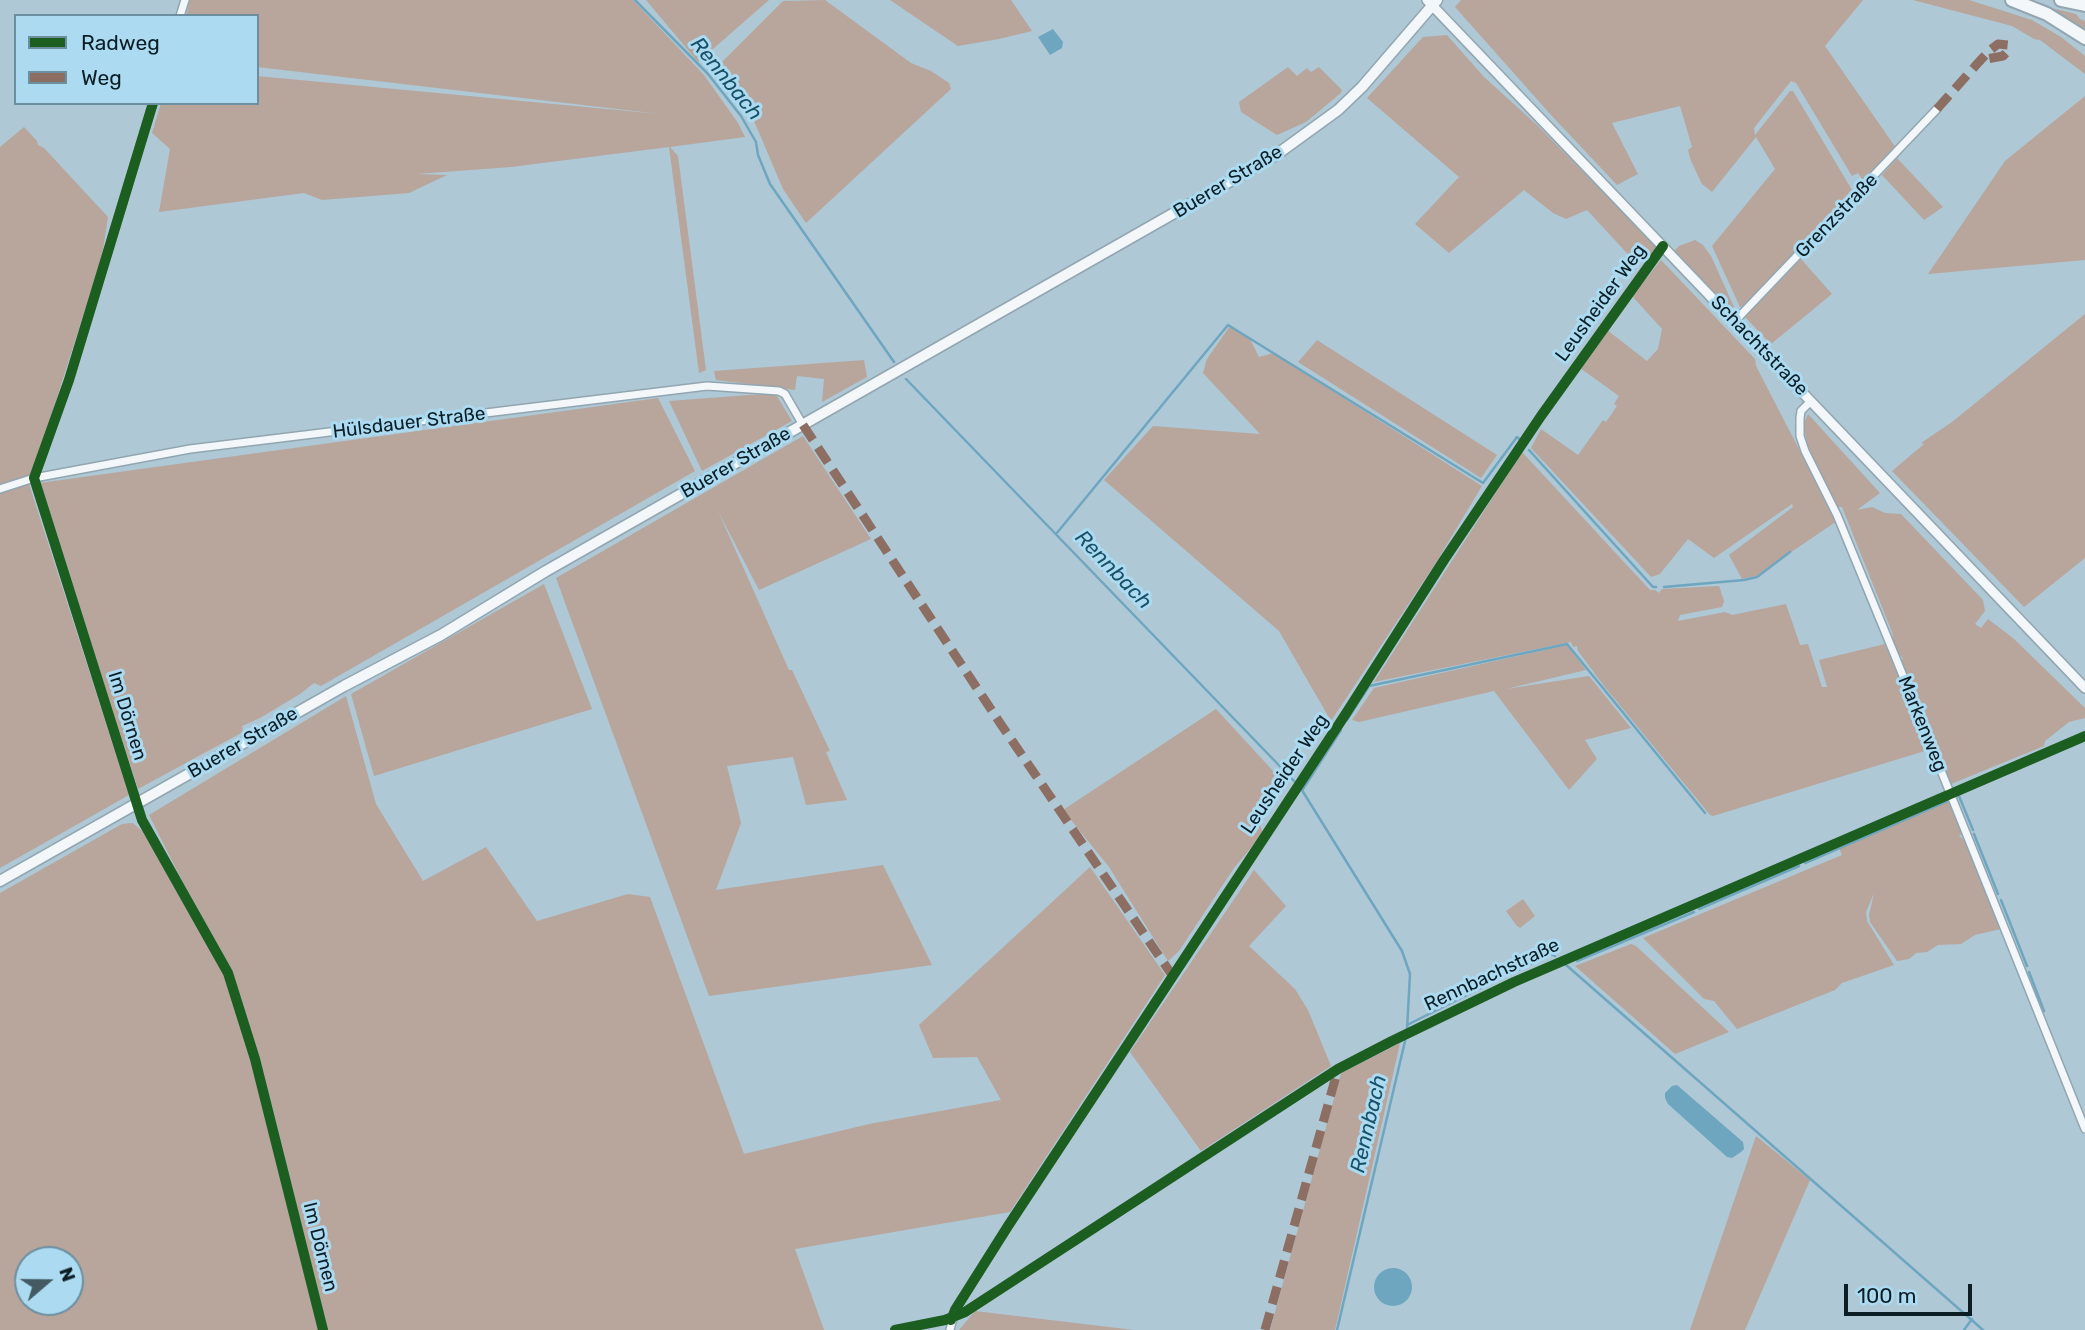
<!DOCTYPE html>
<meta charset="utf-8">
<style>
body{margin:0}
#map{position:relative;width:2085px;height:1330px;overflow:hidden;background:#aec8d5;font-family:Rubik,sans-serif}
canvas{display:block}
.legend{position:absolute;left:14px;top:14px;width:245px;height:91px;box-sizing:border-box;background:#acdbf1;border:2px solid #6c8fa0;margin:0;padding:9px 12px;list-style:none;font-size:21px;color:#0b1e26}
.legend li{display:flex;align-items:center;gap:14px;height:35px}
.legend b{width:35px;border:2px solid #6c8fa0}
.north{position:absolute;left:14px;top:1246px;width:70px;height:70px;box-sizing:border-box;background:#acdbf1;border:2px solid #6c8fa0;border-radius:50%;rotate:70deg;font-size:19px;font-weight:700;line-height:28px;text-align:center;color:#0b1e26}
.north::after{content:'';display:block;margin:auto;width:24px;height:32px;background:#445a63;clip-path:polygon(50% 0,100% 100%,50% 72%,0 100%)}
.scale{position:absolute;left:1844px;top:1284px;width:128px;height:32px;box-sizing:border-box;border:4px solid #0b1e26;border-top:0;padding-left:9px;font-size:21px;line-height:24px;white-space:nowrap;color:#0b1e26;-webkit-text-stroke:5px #acdbf1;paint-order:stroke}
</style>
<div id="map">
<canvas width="2085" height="1330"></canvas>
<ul class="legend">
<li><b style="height:9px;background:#1b5e20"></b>Radweg</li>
<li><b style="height:9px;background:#8d6e63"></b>Weg</li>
</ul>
<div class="north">N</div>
<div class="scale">100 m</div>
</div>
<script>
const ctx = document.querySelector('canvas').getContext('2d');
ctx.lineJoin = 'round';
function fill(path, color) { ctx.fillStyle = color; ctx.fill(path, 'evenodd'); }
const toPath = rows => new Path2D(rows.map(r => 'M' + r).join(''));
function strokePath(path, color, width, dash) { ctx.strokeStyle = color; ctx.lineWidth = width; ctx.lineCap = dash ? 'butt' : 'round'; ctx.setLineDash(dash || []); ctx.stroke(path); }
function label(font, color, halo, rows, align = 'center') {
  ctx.font = font + ' Rubik,sans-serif'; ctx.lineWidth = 6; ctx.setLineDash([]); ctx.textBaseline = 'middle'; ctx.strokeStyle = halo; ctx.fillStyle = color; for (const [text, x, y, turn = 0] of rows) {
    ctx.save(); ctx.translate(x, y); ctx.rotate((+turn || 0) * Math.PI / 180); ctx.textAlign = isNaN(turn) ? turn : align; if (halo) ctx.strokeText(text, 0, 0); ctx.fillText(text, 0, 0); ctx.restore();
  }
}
const green = toPath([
 [190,0,633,0,704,75,738,123,745,137,670,147,678,156,706,370,699,373,669,147,511,167,417,174,447,175,409,193,322,200,304,193,159,212,170,149,152,133,161,103,257,103,257,76,660,114,257,67,257,16,186,16],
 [646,0,769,0,698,62],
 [825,0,911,63,931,71,949,83,951,89,806,223,783,189,749,109,715,69,783,1],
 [890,0,1011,0,1032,31,999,39,958,46],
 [1461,0,1863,0,1825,46,1896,148,1865,183,1858,173,1852,176,1796,83,1791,81,1754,128,1755,135,1790,91,1793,91,1852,190,1850,196,1748,305,1740,307,1712,246,1775,169,1756,137,1712,192,1702,184,1691,161,1688,150,1692,147,1680,106,1612,123,1638,174,1617,185,1551,115,1455,7],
 [1913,0,1969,0,2032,20,2061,37,2085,56,2085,74,2040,40,2034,39,2012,26],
 [2039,5,2076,14,2080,19,2085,21,2085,33],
 [1447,35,1484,77,1538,126,1659,249,1637,264,1587,210,1566,219,1553,213,1524,190,1449,253,1415,224,1459,177,1367,98,1423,37],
 [1288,67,1297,76,1307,68,1311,72,1319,67,1342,90,1341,93,1306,122,1277,135,1241,112,1239,102],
 [2085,96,2085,260,1928,274,2005,161],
 [24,127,37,141,38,145,44,148,108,217,102,256,32,476,0,485,0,147],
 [1897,158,1943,207,1924,220,1882,175],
 [1695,240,1703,245,1711,256,1734,307,1729,309,1674,251,1679,246],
 [1801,259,1832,294,1771,344,1745,317],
 [1661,260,1755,359,1756,366,1816,482,1826,494,1837,521,1756,576,1742,579,1729,555,1793,507,1792,504,1714,558,1688,539,1660,574,1651,577,1531,448,1541,429,1578,455,1603,420,1606,422,1617,406,1614,404,1619,396,1580,368,1607,330,1647,361,1658,349,1662,329,1632,296],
 [2085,314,2085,558,2024,607,1892,471,1924,444,1921,443,1952,422],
 [1230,326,1250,339,1259,357,1273,353,1482,486,1435,564,1331,721,1279,631,1104,480,1153,426,1260,434,1203,373,1207,359],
 [1317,340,1497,455,1481,478,1298,362],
 [864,360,867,377,822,402,824,379,797,376,795,390,716,380,714,371],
 [775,393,792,421,702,471,669,401],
 [658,398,695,471,321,686,314,683,300,694,260,718,242,726,243,732,138,789,39,483],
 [1808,414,1880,493,1857,510,1872,507,1885,513,1901,514,1983,600,1985,611,1975,624,1981,628,1988,619,2013,638,2085,708,2085,718,2069,722,2045,741,2044,746,1951,784,1901,661,1903,658,1896,652,1892,632,1842,507,1838,507,1809,450,1803,426],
 [803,436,871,539,759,590,718,511,789,670,792,670,830,751,826,752,847,800,806,805,793,757,727,766,741,823,716,890,883,865,932,965,709,996,556,578],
 [1522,452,1650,590,1655,590,1659,593,1662,589,1719,586,1724,601,1722,607,1680,615,1678,621,1725,612,1732,615,1786,604,1800,645,1808,644,1822,687,1827,687,1819,660,1885,644,1928,750,1713,816,1710,815,1604,686,1578,651,1577,646,1573,647,1571,642,1374,682],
 [29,484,129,795,0,868,0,493],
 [544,584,592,709,374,776,351,694],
 [1567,645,1586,670,1506,689,1589,676,1631,728,1585,740,1597,759,1569,790,1494,691,1359,722,1352,720,1374,688],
 [346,696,376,804,423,881,486,847,537,921,628,894,650,897,744,1154,869,1124,1001,1100,977,1057,933,1058,919,1025,1090,867,1165,975,1010,1212,795,1249,824,1330,0,1330,0,893,122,824,133,823,142,831,222,961,149,815],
 [28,1260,70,1260,70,1302,28,1302],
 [1216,709,1286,785,1267,815,1256,814,1263,833,1234,868,1179,951,1168,961,1109,867,1063,810],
 [1949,798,1964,832,1959,836,1967,842,2001,929,1975,935,1961,944,1938,945,1927,952,1916,953,1909,959,1897,961,1870,922,1869,915,1874,893,1866,912,1867,921,1894,965,1842,983,1835,990,1737,1029,1714,1001,1704,999,1643,938,1842,855,1838,845],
 [1254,870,1286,906,1249,946,1295,989,1308,1010,1331,1066,1201,1151,1130,1052],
 [1523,899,1535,916,1520,928,1517,926,1506,911],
 [1631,944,1636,946,1729,1032,1675,1054,1575,966],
 [1400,1043,1335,1330,1270,1330,1341,1073],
 [1756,1136,1810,1180,1745,1330,1690,1330],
 [975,1311,1134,1330,959,1330]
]);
const water = toPath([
 [1053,29,1063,42,1062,48,1050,55,1038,37],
 [1677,1085,1743,1142,1744,1149,1741,1152,1732,1158,1727,1157,1668,1104,1665,1098,1665,1093,1672,1086],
 '1374 1287a19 19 0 1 1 38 0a19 19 0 1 1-38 0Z'
]);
const stream = toPath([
 [635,0,708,74,741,116,756,142,758,155,770,184,894,362],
 [906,379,1297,784],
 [1529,450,1653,587,1656,587],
 [1056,534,1228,325,1483,483,1517,437,1523,442],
 [1664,587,1744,580,1757,577,1790,552],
 [1347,720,1369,686,1567,644,1705,813],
 [1300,787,1402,951,1410,974,1407,1030],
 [1303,789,1341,730],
 [1957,796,1959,796,1973,830],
 [1974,834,1998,894],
 [1805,863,1950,800],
 [2001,900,2027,966],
 [1699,909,1799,866],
 [1577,961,1694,912],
 [1565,964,1983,1330],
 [2029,972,2044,1011],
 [1508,975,1551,954,1555,956],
 [1407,1025,1489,984],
 [1337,1330,1406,1037],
 [1964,1330,1972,1319]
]);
const minor = toPath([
 [180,16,185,0],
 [153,103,69,380,34,478,142,820,228,973,255,1059,323,1330],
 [1735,321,1937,109],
 [1811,401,1801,411,1800,418,1800,436,1805,451,1837,515,1895,656,2085,1129],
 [0,489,34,478,190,449,707,386,779,391,785,394,803,425],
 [895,1330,945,1320,965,1312,1338,1069,1392,1041,1514,982,2085,736],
 [950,1330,955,1310,1008,1226,1345,715,1444,560,1541,416,1663,246]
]);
const tertiary = toPath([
 [1427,0,2085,688]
]);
const secondary = toPath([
 [0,881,344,686,441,635,546,571,1276,155,1338,110,1362,87,1437,0]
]);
const motorway = toPath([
 [2012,0,2047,14,2085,38],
 [2061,0,2085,5]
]);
const quiet = toPath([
 [1937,109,1977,64,1989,51,1998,44,2008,45,2007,52,2003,56,1981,60],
 [803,425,1000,723,1172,975],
 [1265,1330,1338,1069]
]);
const cycleway = toPath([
 [153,103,69,380,34,478,142,820,228,973,255,1059,323,1330],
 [951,1320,955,1310,1008,1226,1345,715,1444,560,1541,416,1663,246],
 [895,1330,945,1320,965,1312,1338,1069,1392,1041,1514,982,2085,736]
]);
const streetNames = [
 ["Buerer Straße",1228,182,-31],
 ["Grenzstraße",1837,216,-46],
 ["Leusheider Weg",1601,303,-54],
 ["Schachtstraße",1759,346,46],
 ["Hülsdauer Straße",409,423,-7],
 ["Buerer Straße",736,463,-30],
 ["Im Dörnen",127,716,73],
 ["Markenweg",1922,724,68],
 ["Buerer Straße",243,743,-30],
 ["Leusheider Weg",1285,774,-56],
 ["Rennbachstraße",1492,975,-25],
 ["Im Dörnen",320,1247,76]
];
const waterNames = [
 ["Rennbach",726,79,51],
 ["Rennbach",1113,570,46],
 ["Rennbach",1369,1124,-77]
];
fill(green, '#b8a59c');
fill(water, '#6ea6c0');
strokePath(stream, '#6ea6c0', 2.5);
strokePath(minor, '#92a6b1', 10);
strokePath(tertiary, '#92a6b1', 12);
strokePath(secondary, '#92a6b1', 13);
strokePath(motorway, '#92a6b1', 16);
strokePath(minor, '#f3f7f9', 7);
strokePath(tertiary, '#f3f7f9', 9);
strokePath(secondary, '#f3f7f9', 10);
strokePath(motorway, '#f3f7f9', 12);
strokePath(quiet, '#8d6e63', 9, [18, 9]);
strokePath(cycleway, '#1b5e20', 10);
label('19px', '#0b1e26', '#acdbf1', streetNames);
label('italic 21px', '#195268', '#acdbf1', waterNames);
</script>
